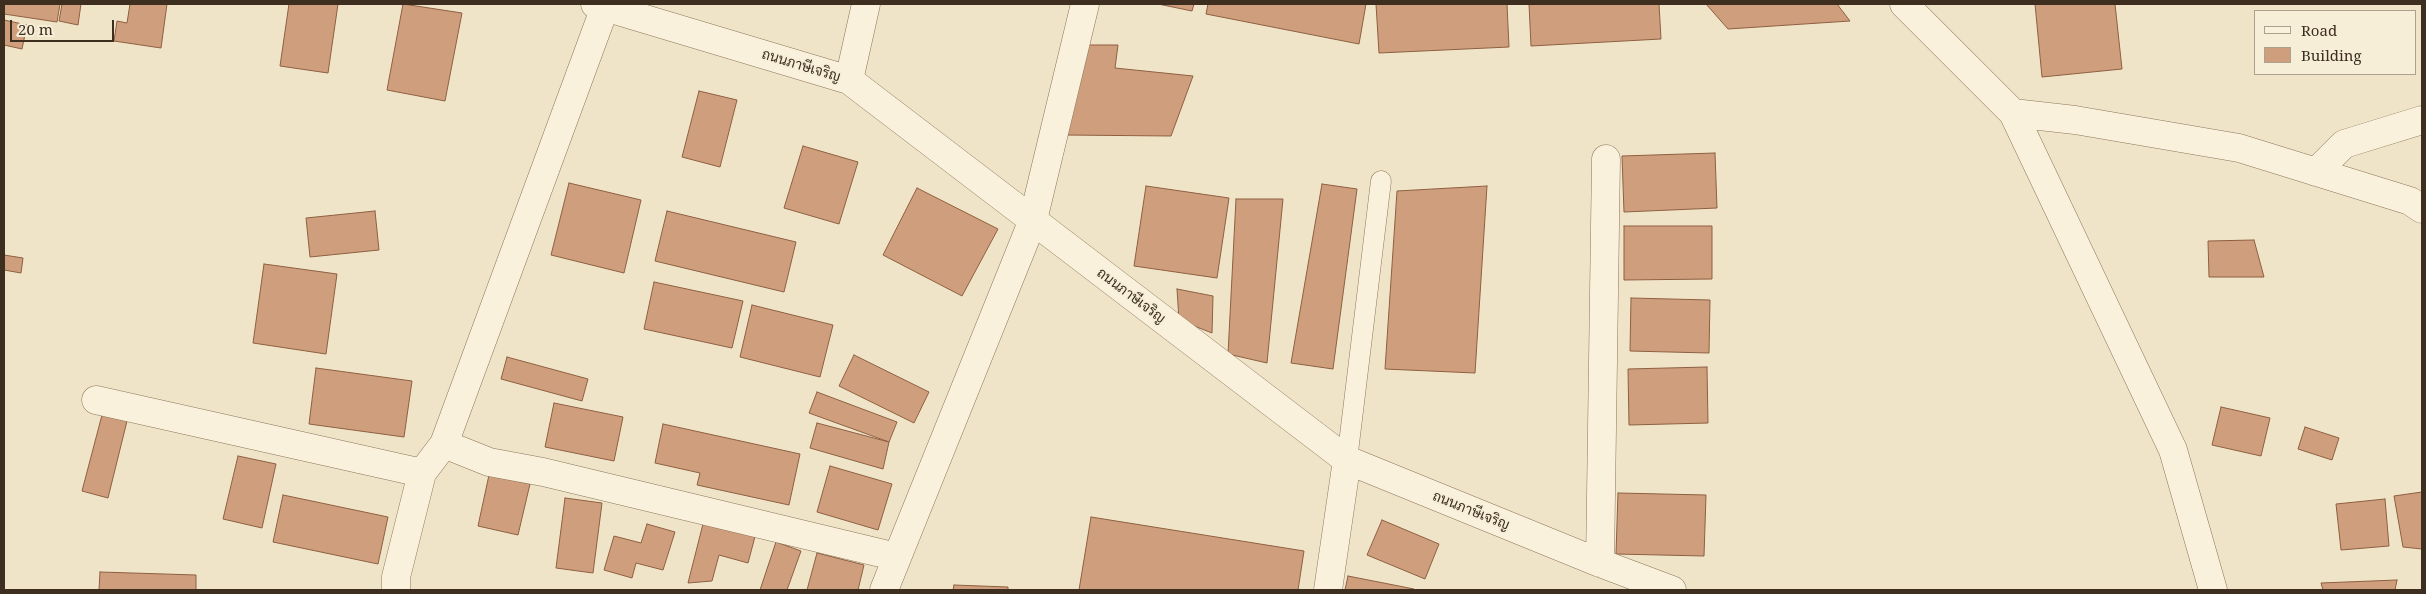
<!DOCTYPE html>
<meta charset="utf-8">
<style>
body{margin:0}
#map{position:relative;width:2426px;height:594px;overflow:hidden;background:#f0e4c8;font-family:"Noto Serif",serif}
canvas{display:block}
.frame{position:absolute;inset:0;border:5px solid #3d2e20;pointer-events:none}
.legend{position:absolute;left:2254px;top:10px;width:162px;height:65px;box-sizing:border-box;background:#f7eed8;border:1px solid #ada18e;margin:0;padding:6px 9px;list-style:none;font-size:15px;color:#3d2e20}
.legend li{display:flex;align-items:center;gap:10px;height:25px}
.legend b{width:25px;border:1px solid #ada18e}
.scale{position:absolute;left:10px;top:20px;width:104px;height:22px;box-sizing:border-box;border:2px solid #3d2e20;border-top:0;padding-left:6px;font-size:15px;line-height:18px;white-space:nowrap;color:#3d2e20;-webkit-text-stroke:4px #f7eed8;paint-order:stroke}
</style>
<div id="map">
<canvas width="2426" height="594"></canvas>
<div class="frame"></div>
<ul class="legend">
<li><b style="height:6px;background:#faf1dc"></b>Road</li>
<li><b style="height:14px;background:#cf9f7d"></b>Building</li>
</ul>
<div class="scale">20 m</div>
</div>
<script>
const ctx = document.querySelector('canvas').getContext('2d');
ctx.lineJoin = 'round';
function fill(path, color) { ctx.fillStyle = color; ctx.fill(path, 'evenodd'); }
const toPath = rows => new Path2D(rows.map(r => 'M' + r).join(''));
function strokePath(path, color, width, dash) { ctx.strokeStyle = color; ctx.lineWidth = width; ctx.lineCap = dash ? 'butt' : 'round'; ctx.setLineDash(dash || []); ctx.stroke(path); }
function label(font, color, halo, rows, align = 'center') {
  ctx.font = font + ' "Noto Serif",Sarabun,serif'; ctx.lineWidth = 4; ctx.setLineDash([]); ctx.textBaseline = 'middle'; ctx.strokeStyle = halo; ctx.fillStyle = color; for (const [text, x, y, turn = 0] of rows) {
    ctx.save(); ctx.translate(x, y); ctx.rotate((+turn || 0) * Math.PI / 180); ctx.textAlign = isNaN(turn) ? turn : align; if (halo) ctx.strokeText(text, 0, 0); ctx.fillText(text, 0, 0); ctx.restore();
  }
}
const building = toPath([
 [4,4,60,4,57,22,4,14,4,4],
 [62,4,81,4,78,25,59,21,62,4],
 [130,4,167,4,161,48,114,41,117,21,127,23,130,4],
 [289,4,338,4,328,73,280,66,289,4],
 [403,4,462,13,445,101,387,90,403,4],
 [1158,4,1194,4,1192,11,1158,4],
 [1208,4,1366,4,1359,44,1206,14,1208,4],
 [1376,4,1507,4,1509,47,1379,53,1376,4],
 [1529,4,1659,4,1661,39,1531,46,1529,4],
 [1706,4,1837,4,1850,21,1728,29,1706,4],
 [2035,4,2115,4,2122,69,2042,77,2035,4],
 [4,20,27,25,22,49,4,45,4,20],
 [1086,45,1118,45,1115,68,1193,76,1171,136,1065,135,1086,45],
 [699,91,737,100,720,167,682,157,699,91],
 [803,146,858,162,839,224,784,208,803,146],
 [1715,153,1717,208,1624,212,1622,156,1715,153],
 [569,183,641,200,624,273,551,255,569,183],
 [1322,184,1357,189,1333,369,1291,363,1322,184],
 [1146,186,1229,198,1217,278,1134,266,1146,186],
 [1487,186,1475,373,1385,369,1397,191,1487,186],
 [917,188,998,229,962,296,883,255,917,188],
 [1236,199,1283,199,1267,363,1228,354,1236,199],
 [375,211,379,250,310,257,306,218,375,211],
 [667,211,796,242,784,292,655,261,667,211],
 [1624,226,1712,226,1712,279,1624,280,1624,226],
 [2254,240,2264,277,2209,277,2208,241,2254,240],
 [4,255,23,258,21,273,4,270,4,255],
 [264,264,337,274,326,354,253,343,264,264],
 [654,282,743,301,732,348,644,329,654,282],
 [1177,289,1213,296,1212,333,1179,320,1177,289],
 [1631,298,1710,300,1709,353,1630,351,1631,298],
 [752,305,833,325,820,377,740,357,752,305],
 [854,355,929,392,914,423,839,386,854,355],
 [507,357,588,379,582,401,501,379,507,357],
 [1707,367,1708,423,1629,425,1628,369,1707,367],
 [316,368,412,381,404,437,309,424,316,368],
 [817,392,897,422,889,442,809,413,817,392],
 [554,403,623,417,614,461,545,447,554,403],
 [2221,407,2270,418,2261,456,2212,445,2221,407],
 [102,415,127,421,108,498,82,491,102,415],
 [817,423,889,442,883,469,810,448,817,423],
 [663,424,800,454,789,505,697,485,700,473,655,463,663,424],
 [2305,427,2339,438,2332,460,2298,449,2305,427],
 [238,456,276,464,262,528,223,519,238,456],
 [830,466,892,484,878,530,817,512,830,466],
 [489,475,530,484,518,535,478,526,489,475],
 [2422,492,2422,549,2403,547,2394,496,2422,492],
 [1618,493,1706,495,1704,556,1616,554,1618,493],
 [283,495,388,517,378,564,273,542,283,495],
 [565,498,602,503,593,573,556,568,565,498],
 [2385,499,2389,546,2341,550,2336,504,2385,499],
 [705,516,757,529,748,563,719,555,712,581,688,583,705,516],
 [1091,517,1304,551,1298,590,1079,590,1091,517],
 [1382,520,1439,544,1425,579,1367,555,1382,520],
 [647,524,675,532,663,570,636,563,632,578,604,570,614,536,641,543,647,524],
 [776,542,801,551,787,590,760,590,776,542],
 [817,553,864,565,858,590,807,590,817,553],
 [100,572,196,575,196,590,99,590,100,572],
 [1348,576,1414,589,1414,590,1345,590,1348,576],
 [2397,580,2395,590,2323,590,2321,583,2397,580],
 [954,585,1008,587,1008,590,953,590,954,585]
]);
const service = toPath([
 [1347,460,1381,181]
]);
const minor = toPath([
 [595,4,849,80,1347,460,1600,563,1672,590],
 [1904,4,2013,113,2173,450,2213,590],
 [849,80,866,4],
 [2013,113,2075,120,2239,148,2410,201,2422,209],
 [2316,172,2344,144,2422,120],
 [96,400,422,473],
 [444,444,489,462,543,472,897,557],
 [1600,563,1606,159],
 [396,590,396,577,422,473,444,444,605,7],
 [884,590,1033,220,1085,4],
 [1328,590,1347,460]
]);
const streetNames = [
 ["ถนนภาษีเจริญ",801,66,17],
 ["ถนนภาษีเจริญ",1131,296,37],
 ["ถนนภาษีเจริญ",1471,511,22]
];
fill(building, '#cf9f7d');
strokePath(building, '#8d5f41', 1);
strokePath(service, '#8d765c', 21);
strokePath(minor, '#8d765c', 29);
strokePath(service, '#faf1dc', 20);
strokePath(minor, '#faf1dc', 28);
label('14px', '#3d2e20', '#f7eed8', streetNames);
</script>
